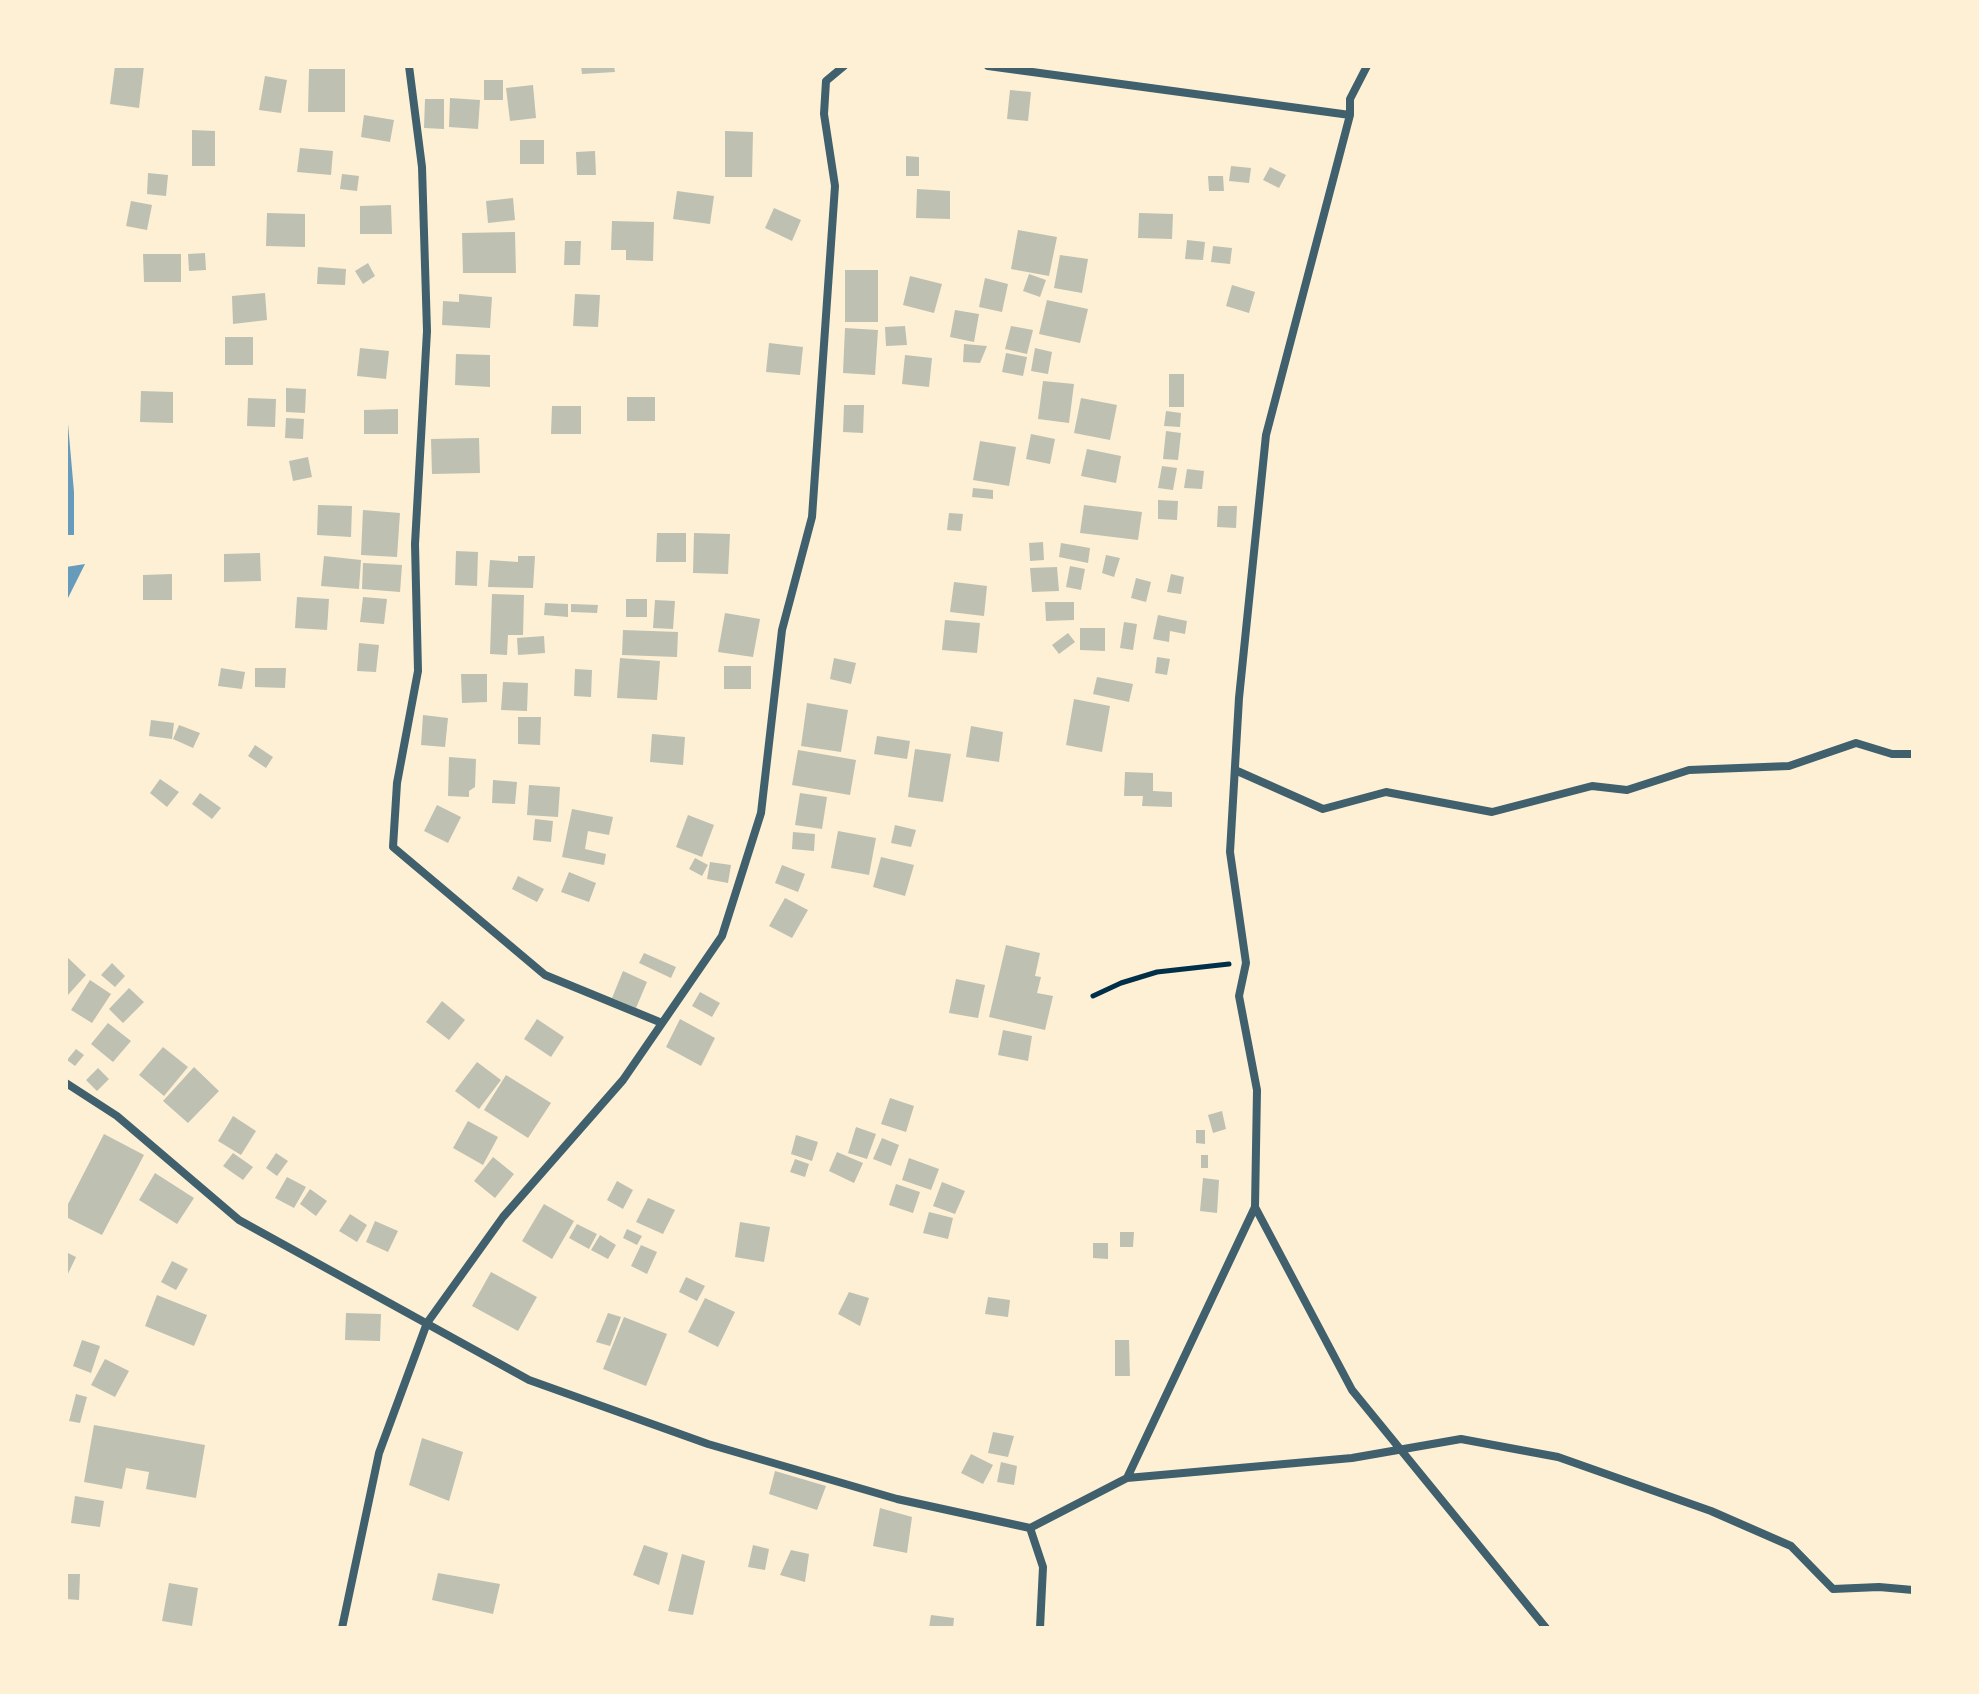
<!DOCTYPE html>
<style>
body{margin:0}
#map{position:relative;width:1979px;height:1694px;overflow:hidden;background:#fdf0d5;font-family:"Golos Text",sans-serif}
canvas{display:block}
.frame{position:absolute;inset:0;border:68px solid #fdf0d5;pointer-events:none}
</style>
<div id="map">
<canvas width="1979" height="1694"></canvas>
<div class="frame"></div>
</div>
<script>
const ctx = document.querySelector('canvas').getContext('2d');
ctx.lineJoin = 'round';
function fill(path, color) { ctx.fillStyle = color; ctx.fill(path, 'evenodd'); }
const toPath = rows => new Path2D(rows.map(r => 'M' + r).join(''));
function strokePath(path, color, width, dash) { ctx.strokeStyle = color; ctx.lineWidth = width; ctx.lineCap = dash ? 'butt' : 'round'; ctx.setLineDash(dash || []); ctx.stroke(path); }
const water = toPath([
 [66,401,74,492,74,535,66,535],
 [85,564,66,602,66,567]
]);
const building = toPath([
 [115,66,144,66,139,108,110,104],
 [581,66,614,66,615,72,582,74],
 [309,69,345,69,345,112,308,112],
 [265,76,287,80,281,113,259,110],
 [484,80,503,80,503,100,484,100],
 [533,85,536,118,510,121,506,88],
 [1010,90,1031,92,1028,121,1007,119],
 [450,98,480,100,478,129,449,127],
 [425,99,444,99,444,129,424,128],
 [364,115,394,120,390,142,361,137],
 [192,130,215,131,215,166,192,166],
 [725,131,753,132,752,177,725,177],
 [520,140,544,140,544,164,520,164],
 [300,148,333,151,331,175,297,172],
 [595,151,596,175,577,175,576,152],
 [906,156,919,157,919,176,906,176],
 [1231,166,1251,168,1249,183,1229,181],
 [1270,167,1286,175,1279,188,1263,180],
 [148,173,168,175,166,196,147,194],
 [342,174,359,176,357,191,340,189],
 [1208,176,1223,176,1224,191,1209,191],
 [917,189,950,191,950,219,916,218],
 [677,191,714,196,710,224,673,219],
 [513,198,515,220,488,223,486,201],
 [131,201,152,205,147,230,126,226],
 [391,205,392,234,360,234,360,206],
 [774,208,801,220,792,241,765,228],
 [267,213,305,214,305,247,266,246],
 [1139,213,1173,214,1172,239,1138,238],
 [612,221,654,222,653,261,626,260,626,250,611,250],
 [1018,230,1057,237,1049,276,1011,269],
 [515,232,516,273,463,273,462,233],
 [1187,240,1205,242,1203,260,1185,259],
 [565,241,581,241,580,265,564,265],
 [1213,246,1232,248,1230,264,1211,262],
 [205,253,206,270,189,271,188,254],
 [143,254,181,254,181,282,144,282],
 [1060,255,1088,259,1082,293,1054,288],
 [368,263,375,276,363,284,355,271],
 [318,267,346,269,345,285,317,284],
 [845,270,878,270,878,322,845,322],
 [1029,274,1046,280,1040,297,1023,291],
 [910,276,942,284,934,313,903,305],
 [985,278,1008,284,1002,312,979,307],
 [1232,285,1255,292,1249,313,1226,306],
 [265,293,267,320,233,324,232,296],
 [459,294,492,297,490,328,442,325,443,301,459,302],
 [575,294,600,295,598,327,573,326],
 [1047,300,1088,309,1080,343,1039,334],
 [955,310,979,314,974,342,950,337],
 [905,326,907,345,886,346,885,327],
 [1011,326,1033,330,1027,354,1005,349],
 [845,328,878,330,875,375,843,373],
 [225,337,253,337,253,365,225,365],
 [769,343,803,347,800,375,766,372],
 [964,344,987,346,980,363,963,362],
 [360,348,389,351,386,379,357,376],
 [1035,348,1052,352,1048,374,1031,371],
 [1006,353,1027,357,1023,376,1002,372],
 [456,354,490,355,490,387,455,385],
 [905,355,932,358,929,387,902,384],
 [1169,374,1184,374,1184,407,1169,407],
 [1043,381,1074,384,1069,423,1038,419],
 [286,388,306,389,305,413,286,412],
 [141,391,173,392,173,423,140,422],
 [627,397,655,397,655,421,627,421],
 [248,398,276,399,275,427,247,426],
 [1081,398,1117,405,1110,440,1074,433],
 [844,405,864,405,863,433,843,432],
 [552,406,581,406,581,434,551,434],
 [398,409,398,434,364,434,364,410],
 [1166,411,1181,413,1180,427,1164,426],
 [286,418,304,419,303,439,285,438],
 [1166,431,1181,433,1178,460,1163,459],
 [1031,434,1055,439,1050,464,1026,459],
 [479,438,480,473,432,474,431,439],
 [980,441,1016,447,1009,486,973,480],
 [1087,449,1121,456,1116,483,1081,476],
 [308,457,312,477,293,481,289,461],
 [1162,466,1177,468,1173,490,1158,488],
 [1187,469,1204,471,1202,489,1184,488],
 [973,488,993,490,993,499,972,497],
 [1158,500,1178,501,1177,520,1158,519],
 [318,505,352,506,351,537,317,535],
 [1084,505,1142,512,1138,540,1080,533],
 [1218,506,1237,506,1236,528,1217,527],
 [363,510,400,513,397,557,361,555],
 [949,513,963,514,961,531,947,530],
 [657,533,686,533,686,562,656,562],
 [694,533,730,534,728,574,693,573],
 [1043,542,1044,560,1030,561,1029,543],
 [1061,543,1090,548,1088,563,1059,557],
 [456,551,478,552,477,586,455,585],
 [260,553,261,581,224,582,224,554],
 [1106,555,1120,558,1114,577,1102,573],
 [324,556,361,560,359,589,321,586],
 [518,556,535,556,533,588,488,587,490,560,518,562],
 [363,563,402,565,400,592,362,589],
 [1070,566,1085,569,1081,590,1066,587],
 [1057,567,1059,591,1032,592,1030,568],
 [172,574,172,600,143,600,143,575],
 [1171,574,1184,577,1181,594,1167,592],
 [1136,578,1151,582,1146,602,1131,598],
 [954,582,987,586,984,616,950,612],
 [492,594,524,595,523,635,508,635,507,655,490,654],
 [297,597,329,599,327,630,295,628],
 [363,597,387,599,384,624,360,622],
 [626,599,647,599,647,617,626,617],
 [655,600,675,601,673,629,653,628],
 [1045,602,1074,602,1074,620,1046,621],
 [545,603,568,604,568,617,544,615],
 [571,604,598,605,597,613,571,612],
 [725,613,760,619,753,657,718,652],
 [1158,615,1187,621,1185,634,1170,631,1169,642,1153,639],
 [945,620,980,623,977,653,942,650],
 [1124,622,1137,624,1133,650,1120,648],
 [1080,628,1105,628,1105,651,1080,650],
 [623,630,678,632,677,657,622,655],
 [1068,633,1075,642,1059,654,1052,645],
 [544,636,545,653,518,655,517,638],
 [359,643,379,645,376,672,357,671],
 [1157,657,1170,659,1167,675,1155,673],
 [620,658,660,661,657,700,617,698],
 [834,658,856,663,851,684,830,679],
 [724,666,751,666,751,689,724,689],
 [221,668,245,672,242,689,218,686],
 [255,668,286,668,285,688,255,687],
 [575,669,592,670,591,697,574,696],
 [461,674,487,674,487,702,462,703],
 [1097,677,1133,684,1129,702,1093,694],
 [503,682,528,683,527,711,501,710],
 [1074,699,1110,706,1102,752,1066,745],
 [807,703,848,710,841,752,801,746],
 [423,715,448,718,445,747,421,745],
 [518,717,541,717,540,745,518,744],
 [151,720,174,723,172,739,149,736],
 [179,725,200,733,193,748,173,739],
 [971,726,1003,732,999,762,966,757],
 [652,734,685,737,683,765,650,762],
 [877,736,910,741,907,759,874,754],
 [255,745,273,757,266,768,248,756],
 [915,749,951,754,943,802,908,797],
 [798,750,856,760,850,795,792,785],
 [449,757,476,759,475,787,469,791,469,797,448,796],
 [1125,772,1153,773,1153,791,1172,792,1172,807,1142,806,1143,796,1124,796],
 [160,779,179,792,167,807,150,793],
 [493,780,517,782,515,804,492,803],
 [529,785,560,787,558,817,527,815],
 [200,793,221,808,212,819,192,804],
 [800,793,827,797,822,829,795,825],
 [437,805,461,817,448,843,424,831],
 [572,809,613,817,609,835,588,831,585,849,606,854,604,865,562,857],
 [688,815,714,825,702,857,676,847],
 [535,819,553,821,551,842,533,840],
 [895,825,916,830,911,847,891,843],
 [838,831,876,838,869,875,831,868],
 [793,832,815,834,814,851,792,849],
 [881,857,914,865,905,896,873,887],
 [695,858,708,865,702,876,689,869],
 [710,862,731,865,728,883,707,879],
 [782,865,805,874,798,892,775,883],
 [569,872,596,883,589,902,561,892],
 [518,876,544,889,537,902,512,889],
 [785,898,808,910,792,938,769,926],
 [1006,945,1040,953,1035,976,1041,977,1037,993,1053,996,1045,1030,989,1017],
 [644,953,676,967,671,978,639,963],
 [66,956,86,975,68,995,66,994],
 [112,963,125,976,115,987,101,975],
 [623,971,647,982,636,1008,612,998],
 [956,979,985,985,978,1018,949,1013],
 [90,980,111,994,92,1023,71,1010],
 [129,988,144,1002,123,1023,109,1009],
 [700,992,720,1003,712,1017,692,1006],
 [442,1001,465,1020,449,1040,426,1022],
 [537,1019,564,1037,551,1057,524,1039],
 [680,1019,715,1038,701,1066,666,1047],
 [108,1023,131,1041,113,1062,91,1044],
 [1003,1030,1032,1036,1028,1061,998,1055],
 [163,1047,188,1067,164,1096,139,1075],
 [76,1049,84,1055,75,1066,67,1060],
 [477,1062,501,1080,479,1109,455,1091],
 [194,1067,219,1091,188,1123,163,1101],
 [98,1068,109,1079,97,1091,86,1080],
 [506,1075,551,1103,528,1138,484,1110],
 [890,1098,914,1106,906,1132,881,1124],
 [1222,1111,1226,1129,1213,1133,1208,1115],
 [233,1116,256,1131,241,1155,218,1141],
 [468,1121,498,1137,483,1165,453,1148],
 [856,1127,876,1134,867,1159,848,1153],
 [1196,1130,1205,1130,1205,1144,1196,1143],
 [104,1134,144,1155,102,1235,66,1217,66,1208],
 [796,1135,818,1142,812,1161,791,1154],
 [882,1138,899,1145,891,1166,873,1159],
 [837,1152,863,1163,854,1183,829,1171],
 [233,1153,253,1167,243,1180,223,1166],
 [276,1153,288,1161,277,1176,266,1168],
 [1201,1155,1208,1155,1208,1168,1201,1168],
 [493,1157,514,1174,495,1198,474,1181],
 [909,1158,939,1169,931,1190,902,1180],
 [795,1159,809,1164,805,1177,790,1172],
 [155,1173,194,1198,177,1224,139,1200],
 [287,1177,306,1187,294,1208,275,1198],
 [1203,1178,1219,1180,1217,1213,1200,1211],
 [617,1181,633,1190,623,1209,607,1200],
 [942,1182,965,1191,955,1214,933,1206],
 [896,1184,920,1192,913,1213,889,1205],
 [310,1189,327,1201,316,1216,300,1204],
 [648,1198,675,1210,663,1234,636,1222],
 [544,1204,574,1221,552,1259,522,1241],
 [929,1212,953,1218,948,1239,923,1233],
 [350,1214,367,1225,357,1242,339,1231],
 [375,1221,398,1231,388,1252,366,1242],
 [740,1222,770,1227,764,1262,735,1257],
 [577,1224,597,1234,589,1249,569,1238],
 [627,1229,642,1236,637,1245,623,1238],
 [1120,1232,1134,1232,1133,1247,1120,1247],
 [600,1235,616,1245,608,1259,591,1250],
 [1093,1243,1108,1243,1108,1259,1093,1258],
 [641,1245,657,1252,647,1274,631,1266],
 [66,1252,76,1257,66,1278],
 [172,1261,188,1269,176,1290,161,1282],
 [491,1272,537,1297,518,1331,472,1306],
 [686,1277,705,1286,697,1301,679,1292],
 [849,1292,869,1298,860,1326,838,1314],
 [157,1295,207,1315,194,1346,145,1326],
 [988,1297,1010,1300,1008,1317,985,1314],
 [705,1298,735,1312,718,1347,688,1332],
 [346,1313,381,1314,380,1341,345,1340],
 [608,1313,621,1317,610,1346,596,1342],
 [624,1317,667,1334,646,1386,603,1369],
 [82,1340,100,1346,91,1373,73,1366],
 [1115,1340,1129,1340,1130,1376,1115,1376],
 [105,1359,129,1371,115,1397,91,1385],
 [76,1394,87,1397,80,1423,69,1421],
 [94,1425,205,1445,196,1498,146,1489,149,1472,126,1468,122,1489,84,1482],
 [993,1432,1014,1436,1008,1457,988,1453],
 [422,1438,463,1452,449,1501,409,1485],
 [971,1454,993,1465,983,1484,961,1473],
 [1001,1462,1017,1466,1014,1485,997,1482],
 [775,1471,826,1486,817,1510,769,1494],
 [75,1496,104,1501,100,1527,71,1523],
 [880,1508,912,1517,907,1553,873,1546],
 [644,1545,668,1553,659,1585,633,1575],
 [753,1545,769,1549,765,1570,748,1567],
 [791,1550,809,1554,805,1582,780,1575],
 [682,1554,705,1561,693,1615,668,1611],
 [438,1573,500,1584,493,1614,432,1600],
 [66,1574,80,1574,79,1600,66,1599],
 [169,1583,198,1588,192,1626,162,1621],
 [931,1615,954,1618,953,1628,929,1628]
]);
const path = toPath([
 [1093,996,1121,983,1157,972,1229,964]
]);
const minor = toPath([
 [409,66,422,167,427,331,415,544,418,671,397,783,393,847,545,975,662,1023],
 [988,66,1350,115,1266,435,1239,698,1230,852,1246,963,1239,996,1257,1090,1255,1207,1127,1478,1030,1528,1043,1567,1040,1628],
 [1350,115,1350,99,1367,66],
 [1235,770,1323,809,1386,792,1492,812,1592,786,1627,790,1689,770,1789,766,1856,743,1892,754,1913,754],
 [66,1083,117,1116,239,1220,529,1380,708,1444,897,1499,1030,1528],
 [1255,1207,1352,1390,1546,1628],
 [1127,1478,1352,1458,1461,1439,1558,1457,1711,1511,1791,1546,1833,1589,1879,1587,1913,1590],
 [342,1628,379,1453,427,1323,503,1217,623,1080,722,936,761,813,782,630,812,517,835,186,824,114,826,81,844,66]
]);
fill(water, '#669bbc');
fill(building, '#bec0b2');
strokePath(path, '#003049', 5);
strokePath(minor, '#3f606c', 8);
</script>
